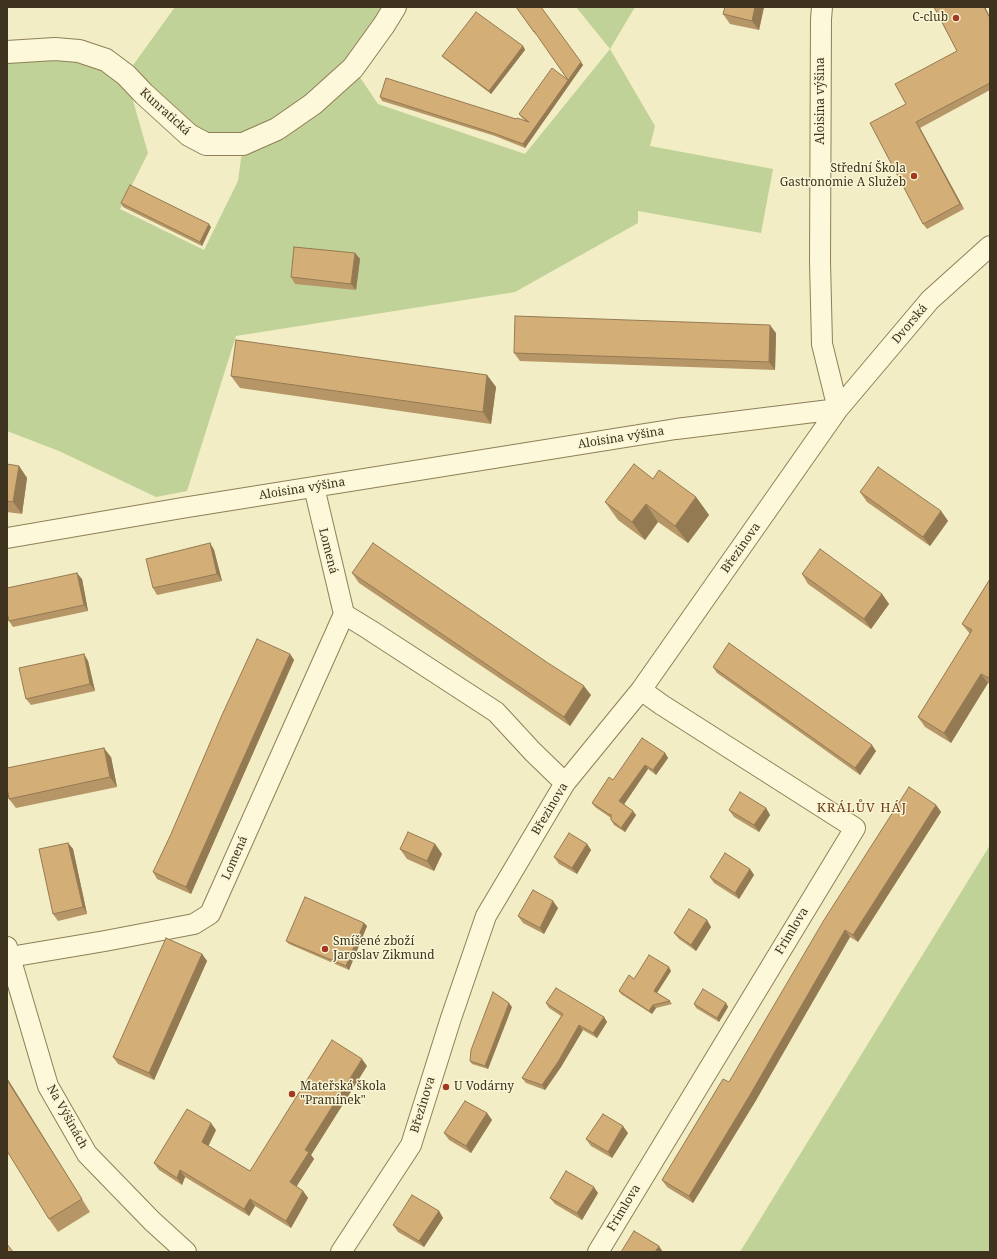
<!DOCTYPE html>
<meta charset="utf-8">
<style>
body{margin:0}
#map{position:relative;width:997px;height:1259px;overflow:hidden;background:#f2edc4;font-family:"Noto Serif",serif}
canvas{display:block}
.frame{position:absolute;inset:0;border:8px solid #3e331e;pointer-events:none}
</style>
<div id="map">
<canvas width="997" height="1259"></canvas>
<div class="frame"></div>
</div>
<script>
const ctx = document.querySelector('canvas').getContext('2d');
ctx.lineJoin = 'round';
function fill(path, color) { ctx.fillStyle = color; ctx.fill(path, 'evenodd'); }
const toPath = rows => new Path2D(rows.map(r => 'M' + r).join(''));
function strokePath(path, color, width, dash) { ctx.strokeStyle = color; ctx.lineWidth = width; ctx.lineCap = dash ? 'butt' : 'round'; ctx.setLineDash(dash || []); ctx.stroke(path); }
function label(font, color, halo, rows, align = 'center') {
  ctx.font = font + ' "Noto Serif",serif'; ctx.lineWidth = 3; ctx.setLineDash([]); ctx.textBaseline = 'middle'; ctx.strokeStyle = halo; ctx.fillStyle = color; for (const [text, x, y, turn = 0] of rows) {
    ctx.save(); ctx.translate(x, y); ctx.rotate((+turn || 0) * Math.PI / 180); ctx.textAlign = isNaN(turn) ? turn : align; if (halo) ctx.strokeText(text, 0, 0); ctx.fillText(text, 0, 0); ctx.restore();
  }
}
const green = toPath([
 [175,7,395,7,353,67,378,104,525,154,610,49,576,7,635,7,610,49,655,126,650,146,773,169,761,233,638,211,638,223,515,292,236,336,187,491,156,497,59,451,7,431,7,52,55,49,126,75],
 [126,76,206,144,243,144,238,181,204,250,120,209,148,153],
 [990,845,990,1252,740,1252]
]);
const minor = toPath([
 [822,7,821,19,820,262,822,344,838,409],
 [314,487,344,614,370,630,496,712,533,752,565,783],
 [7,538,182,508,676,429,838,409],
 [7,947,48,1086,87,1154,152,1221,186,1252],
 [10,957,105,941,194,924,210,914,344,614],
 [341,1252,411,1145,451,1018,486,916,565,783,641,690,838,409,930,300,990,246],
 [598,1252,855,828,662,705,641,690]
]);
const tertiary = toPath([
 [7,52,55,49,79,51,106,60,126,75,144,94,189,135,206,144,243,144,277,129,313,104,353,68,384,25,395,7]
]);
const wall = toPath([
 [516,7,583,65,525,148,495,136,382,101,380,97,526,121,522,118,519,114,568,80,537,34,536,35],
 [764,7,759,30,730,24,723,14],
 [934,7,985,7,990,17,990,90,920,128,964,209,927,229,923,224,906,104,957,51],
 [523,46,525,50,491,94,445,59,442,56],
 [121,203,211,227,202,246,123,207],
 [355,253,360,259,356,290,295,284,291,277],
 [776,333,775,370,520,361,514,353],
 [487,375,496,387,491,424,240,388,231,376],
 [7,464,19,466,27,478,22,514,7,512],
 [653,479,696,497,709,515,688,543,658,522,645,540,618,520,605,502],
 [860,492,941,511,948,521,930,546,867,502],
 [210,543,214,550,222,581,157,595,153,588],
 [352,573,591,695,570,726,359,583],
 [802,574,882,594,889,604,871,629,808,584],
 [82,579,88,611,13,627,9,621],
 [990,579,990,684,988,683,951,743,925,727,918,717,970,634,962,624],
 [84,654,88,661,95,691,31,705,26,699],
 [290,654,294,660,191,894,157,879,153,872],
 [713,667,876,751,860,775,717,673],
 [665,753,668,758,656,775,648,769,624,804,636,815,625,832,614,825,611,820,611,818,595,807,592,803,613,780],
 [111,757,117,787,16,808,9,799],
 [936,805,941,812,858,942,850,937,755,1102,693,1203,667,1187,662,1180],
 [766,808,770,815,759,832,734,817,729,810],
 [68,843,73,849,87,914,58,921,53,914],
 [435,844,442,854,434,871,407,859,400,849],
 [587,844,591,850,577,874,559,864,554,857],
 [750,869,754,875,739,899,714,883,710,877],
 [558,908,544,934,523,923,518,916],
 [707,920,711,927,696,951,679,939,674,933],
 [364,923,367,926,349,970,289,944,286,941],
 [202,954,207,961,154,1080,118,1064,113,1057],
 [671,971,657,993,670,1001,672,1004,656,1008,652,1014,621,994,619,991,634,979],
 [546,1003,604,1017,607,1022,597,1038,583,1030,561,1067,545,1090,526,1083,522,1078,561,1016,549,1008],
 [726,1003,728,1007,719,1022,696,1008,694,1004],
 [512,1007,488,1069,472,1064,470,1061],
 [367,1066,311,1155,314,1159,296,1186,303,1191,308,1198,291,1228,255,1206,249,1216,185,1177,182,1185,159,1170,154,1163,216,1130,208,1146,250,1171],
 [7,1078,90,1212,58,1232,49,1219],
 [487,1113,492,1120,471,1153,449,1140,444,1133],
 [628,1133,612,1158,591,1146,586,1139],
 [598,1193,582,1220,555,1204,550,1198],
 [439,1211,443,1218,424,1247,398,1232,393,1225]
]);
const shadedWall = toPath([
 [755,7,764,7,759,30,752,21],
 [984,7,985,7,990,17,990,18],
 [523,46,525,50,491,94,489,91],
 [581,62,583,65,525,148,523,144],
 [916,122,920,128,964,209,960,204],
 [209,224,211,227,202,246,200,242],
 [355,253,360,259,356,290,351,284],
 [770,325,776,333,775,370,769,362],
 [487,375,496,387,491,424,483,412],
 [19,466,27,478,22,514,13,502],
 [696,497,709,515,688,543,675,526],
 [646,504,658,522,645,540,632,522],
 [941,511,948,521,930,546,923,537],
 [210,543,214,550,222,581,217,574],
 [77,573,82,579,88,611,84,605],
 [882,594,889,604,871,629,864,619],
 [84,654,88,661,95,691,90,684],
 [290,654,294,660,191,894,186,887],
 [981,674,988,683,951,743,944,733],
 [584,686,591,695,570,726,564,717],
 [872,745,876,751,860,775,855,768],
 [104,748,111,757,117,787,110,777],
 [665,753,668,758,656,775,653,770],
 [645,765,648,769,623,806,619,801],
 [936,805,941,812,858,942,853,935],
 [766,808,770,815,759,832,754,825],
 [633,811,636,815,625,832,621,828],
 [68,843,73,849,87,914,83,907],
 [435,844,442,854,434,871,427,861],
 [587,844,591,850,577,874,572,868],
 [750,869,754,875,739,899,735,893],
 [553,901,558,908,544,934,540,928],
 [707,920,711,927,696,951,691,945],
 [364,923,367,926,349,970,346,966],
 [845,930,850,937,755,1102,693,1203,689,1196],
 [202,954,207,961,154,1080,149,1073],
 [669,967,671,971,656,994,654,991],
 [509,1003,512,1007,488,1069,485,1066],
 [726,1003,728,1007,719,1022,717,1018],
 [653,1005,656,1008,652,1014,649,1011],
 [604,1017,607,1022,597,1038,593,1033],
 [579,1025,583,1030,561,1067,545,1090,542,1085],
 [362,1059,367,1066,311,1155,314,1159,295,1189,290,1182,305,1150],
 [7,1078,90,1212,82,1199,7,1080],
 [487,1113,492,1120,471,1153,466,1146],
 [211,1123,216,1130,207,1149,202,1142],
 [623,1126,628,1133,612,1158,608,1152],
 [180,1170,185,1177,182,1185,177,1178],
 [594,1187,598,1193,582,1220,577,1213],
 [303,1191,308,1198,291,1228,286,1221],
 [250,1199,255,1206,249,1216,244,1209],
 [439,1211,443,1218,424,1247,419,1241],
 [659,1246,663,1252,655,1252]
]);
const building = toPath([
 [516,7,541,7,581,62,523,144,493,133,380,97,386,78,516,119,517,118,529,122,519,114,552,68,568,80,534,31,534,32,516,7],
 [725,7,755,7,752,21,723,14,725,7],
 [934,7,984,7,990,18,990,83,916,122,960,204,923,224,870,123,906,104,895,84,957,51,934,7],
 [476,12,523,46,489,91,442,56,476,12],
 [130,185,209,224,200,242,121,203,130,185],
 [294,247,355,253,351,284,291,277,294,247],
 [515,316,770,325,769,362,514,353,515,316],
 [236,340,487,375,483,412,231,376,236,340],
 [7,464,19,466,13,502,7,501,7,464],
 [634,464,653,479,659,470,696,497,675,526,646,504,632,522,605,502,634,464],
 [878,467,941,511,923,537,860,492,878,467],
 [210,543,217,574,153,588,146,559,210,543],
 [373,543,548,663,584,686,564,717,352,573,373,543],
 [820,549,882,594,864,619,802,574,820,549],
 [77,573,84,605,9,621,7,613,7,588,77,573],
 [990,579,990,677,989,678,981,674,944,733,918,717,972,630,962,624,990,579],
 [257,639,290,654,186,887,153,872,171,834,222,715,257,639],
 [729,643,872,745,855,768,713,667,729,643],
 [84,654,90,684,26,699,19,668,84,654],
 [642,738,665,753,653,770,645,765,619,801,633,811,621,828,611,820,611,814,610,815,592,803,609,777,613,780,642,738],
 [104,748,110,777,9,799,7,788,7,768,104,748],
 [909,787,936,805,853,935,845,930,750,1095,689,1196,662,1180,723,1079,729,1082,824,920,909,787],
 [740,792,766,808,754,825,729,810,740,792],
 [408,832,435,844,427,861,400,849,408,832],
 [569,833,587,844,572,868,554,857,569,833],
 [68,843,83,907,53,914,39,849,68,843],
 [725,853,750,869,735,893,710,877,725,853],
 [533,890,553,901,540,928,518,916,533,890],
 [305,897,364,923,346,966,286,941,305,897],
 [689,909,707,920,691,945,674,933,689,909],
 [166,938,202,954,149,1073,113,1057,166,938],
 [649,955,669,967,654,991,670,1001,653,1005,649,1011,619,991,629,975,634,979,649,955],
 [556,988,604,1017,593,1033,579,1025,558,1062,542,1085,522,1078,563,1014,546,1003,556,988],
 [703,989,726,1003,717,1018,694,1004,703,989],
 [493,992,509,1003,485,1066,470,1061,471,1050,493,992],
 [332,1040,362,1059,305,1150,309,1152,290,1182,303,1191,286,1221,250,1199,244,1209,180,1170,177,1178,154,1163,187,1109,211,1123,202,1142,250,1171,332,1040],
 [7,1080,82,1199,49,1219,7,1151,7,1080],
 [465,1101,487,1113,466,1146,444,1133,465,1101],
 [603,1114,623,1126,608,1152,586,1139,603,1114],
 [566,1171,594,1187,577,1213,550,1198,566,1171],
 [412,1195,439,1211,419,1241,393,1225,412,1195],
 [634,1231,659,1246,655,1252,621,1252,634,1231],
 [7,1244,13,1252,7,1252,7,1244]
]);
const markers = [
 [956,18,4,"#a43922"],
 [914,176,4,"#a43922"],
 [325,949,4,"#a43922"],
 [446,1087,4,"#a43922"],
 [292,1094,4,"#a43922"]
];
const poiNames = [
 ["C-club",948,18,"right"],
 ["Střední Škola",906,169,"right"],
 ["Gastronomie A Služeb",906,183,"right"],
 ["Smíšené zboží",333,942],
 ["Jaroslav Zikmund",333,956],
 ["Mateřská škola",300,1087],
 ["\"Pramínek\"",300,1101],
 ["U Vodárny",454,1087]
];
const streetNames = [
 ["Aloisina výšina",821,101,-90],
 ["Kunratická",165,112,42],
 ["Dvorská",910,324,-50],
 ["Aloisina výšina",621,438,-9],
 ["Aloisina výšina",302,489,-9],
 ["Březinova",741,548,-55],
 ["Lomená",328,551,76],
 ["Březinova",550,809,-59],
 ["Lomená",235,858,-66],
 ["Frimlova",792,931,-59],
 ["Březinova",423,1105,-73],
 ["Na Výšinách",67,1117,61],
 ["Frimlova",624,1208,-59]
];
const neighbourhoodNames = [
 ["KRÁLŮV HÁJ",862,808]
];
fill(green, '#c0d297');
strokePath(minor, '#8f7f58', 22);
strokePath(tertiary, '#8f7f58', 24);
strokePath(minor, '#fcf8d9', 20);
strokePath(tertiary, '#fcf8d9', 22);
fill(wall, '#b69666');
fill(shadedWall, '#947a53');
fill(building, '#d4ae77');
strokePath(building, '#947a53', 1);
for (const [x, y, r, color] of markers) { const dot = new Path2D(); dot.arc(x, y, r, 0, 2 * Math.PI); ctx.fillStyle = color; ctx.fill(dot); strokePath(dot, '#f9f5d5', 1.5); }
label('12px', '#3e331e', '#f9f5d5', poiNames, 'left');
label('12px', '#3e331e', '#f9f5d5', streetNames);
ctx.letterSpacing = '1px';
label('13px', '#6e3a19', '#f9f5d5', neighbourhoodNames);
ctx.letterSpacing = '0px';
</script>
